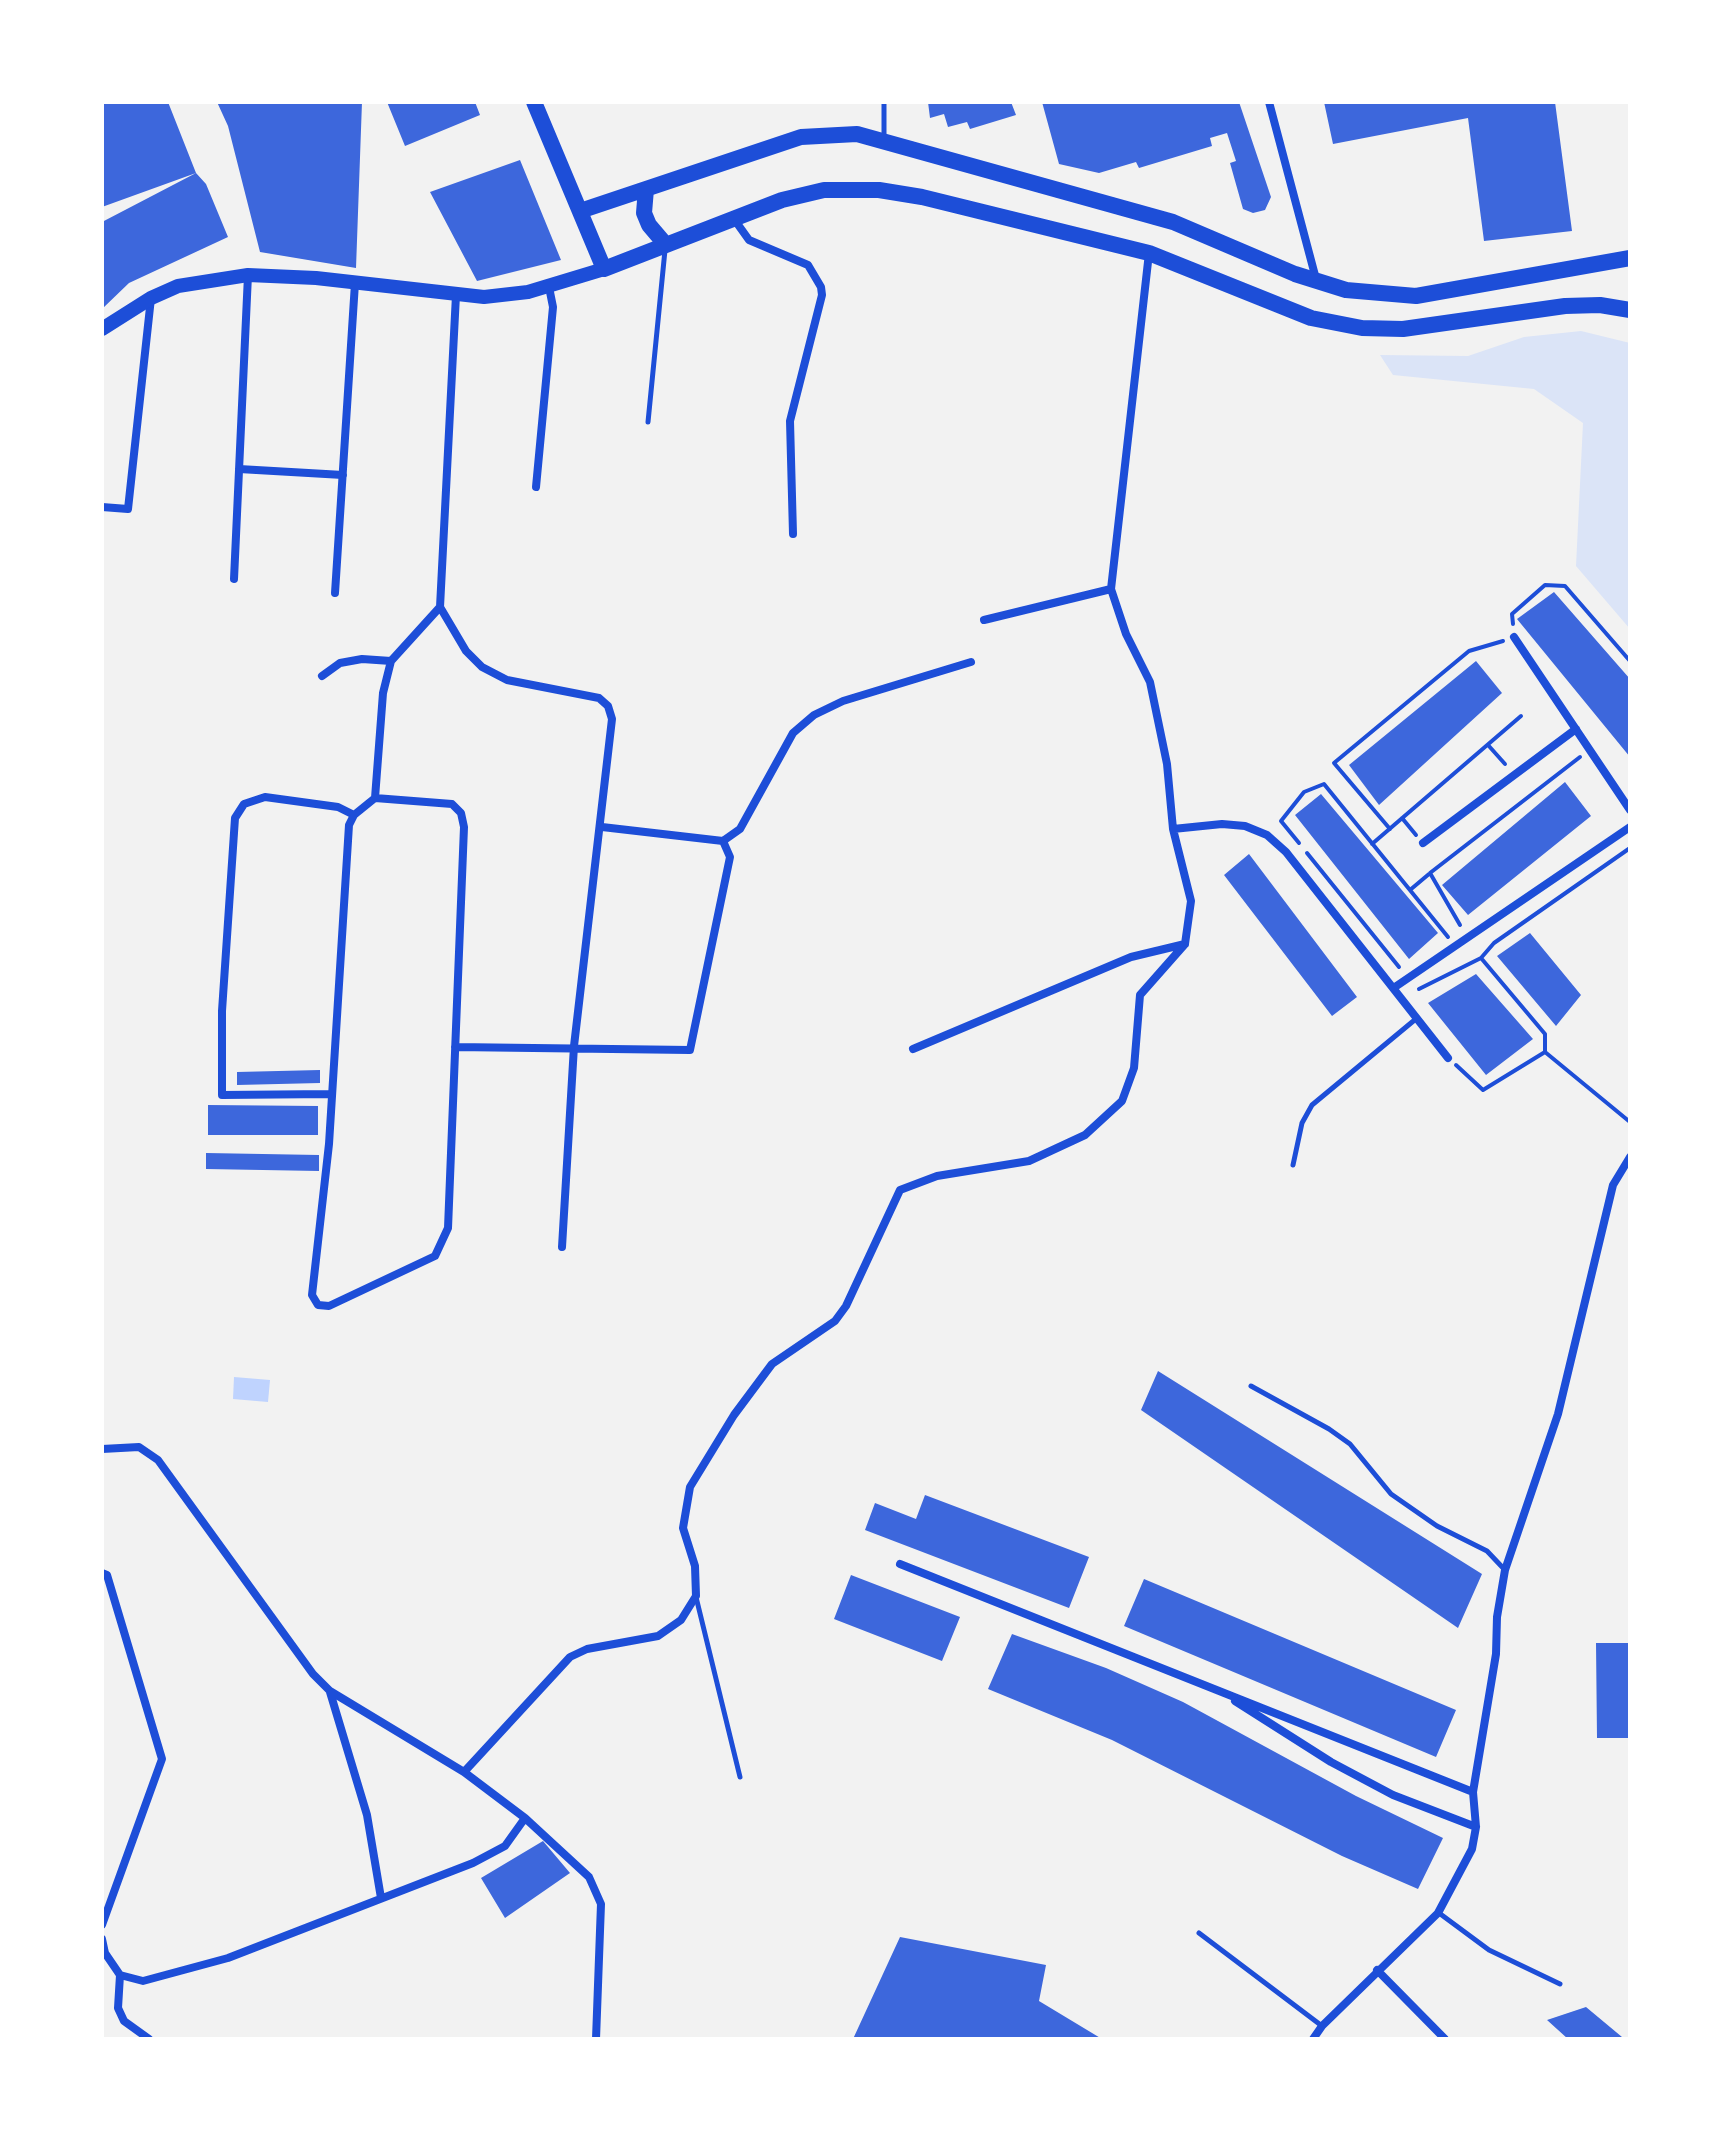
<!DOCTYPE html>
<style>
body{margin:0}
#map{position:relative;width:1732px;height:2141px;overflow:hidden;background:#f2f2f2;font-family:Raleway,sans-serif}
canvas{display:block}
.frame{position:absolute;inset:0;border:104px solid #fff;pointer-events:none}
</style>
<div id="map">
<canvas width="1732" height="2141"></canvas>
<div class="frame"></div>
</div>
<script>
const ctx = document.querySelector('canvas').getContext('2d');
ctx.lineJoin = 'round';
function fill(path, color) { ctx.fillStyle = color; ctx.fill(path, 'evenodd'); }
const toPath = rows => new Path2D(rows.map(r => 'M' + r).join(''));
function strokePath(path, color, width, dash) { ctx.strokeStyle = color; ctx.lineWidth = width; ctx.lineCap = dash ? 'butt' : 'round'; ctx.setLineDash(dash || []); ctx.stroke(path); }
const green = toPath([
 [1581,331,1630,343,1630,629,1576,566,1583,423,1534,389,1393,375,1380,355,1468,356,1524,337]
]);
const water = toPath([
 [234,1377,270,1380,268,1402,233,1399]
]);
const building = toPath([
 [102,102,168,102,196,173,102,207],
 [217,102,362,102,356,268,260,252,228,126],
 [387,102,475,102,480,115,405,146],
 [928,102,1011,102,1016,115,970,129,967,122,948,127,944,114,930,118],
 [1042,102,1239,102,1271,197,1265,210,1253,213,1243,209,1230,163,1236,161,1227,133,1210,138,1212,146,1139,168,1136,162,1099,173,1059,164],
 [1324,102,1555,102,1572,231,1484,241,1468,118,1333,144],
 [520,160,561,260,477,281,430,192],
 [196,173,206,184,228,237,129,283,102,309,102,222],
 [1554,592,1630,679,1630,757,1517,619],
 [1476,661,1502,693,1379,805,1349,765],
 [1565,782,1591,816,1468,915,1442,885],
 [1321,794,1438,933,1409,959,1295,815],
 [1249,854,1357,997,1332,1016,1224,875],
 [1530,933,1581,995,1556,1026,1497,956],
 [1476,974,1533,1039,1486,1075,1428,1003],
 [320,1070,320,1083,237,1085,237,1072],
 [208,1105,318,1106,318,1135,208,1135],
 [206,1153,319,1155,319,1171,206,1169],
 [1158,1371,1482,1574,1458,1628,1141,1410],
 [925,1495,1089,1557,1069,1608,865,1530,875,1503,916,1519],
 [851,1575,960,1617,942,1661,834,1619],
 [1144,1579,1456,1710,1436,1757,1124,1626],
 [1012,1634,1106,1668,1183,1702,1356,1796,1443,1838,1418,1889,1342,1856,1112,1740,988,1689],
 [1596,1643,1630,1643,1630,1738,1597,1738],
 [543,1841,570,1873,505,1918,481,1878],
 [900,1937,1046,1965,1039,2001,1102,2039,853,2039],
 [1586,2007,1622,2037,1622,2039,1568,2039,1547,2020]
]);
const path = toPath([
 [1513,624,1512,614,1545,585,1565,586,1630,661],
 [1488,745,1505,764],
 [1402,818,1416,835],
 [1390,829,1334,763,1469,651,1503,641],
 [1299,843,1281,821,1304,792,1324,784,1448,937],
 [1372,844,1521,716],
 [1307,853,1399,967],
 [1410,890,1429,874],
 [1460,925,1430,873,1580,757],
 [1481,958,1545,1034,1545,1052],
 [1419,989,1481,958,1494,943,1630,848],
 [1456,1065,1483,1090,1545,1052,1630,1122]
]);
const service = toPath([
 [884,140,884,102],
 [648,422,665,250],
 [1293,1165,1302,1123,1312,1105,1417,1018],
 [1251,1386,1329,1429,1350,1444,1391,1494,1437,1526,1487,1551,1505,1570],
 [696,1597,740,1777],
 [1439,1913,1489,1950,1560,1984],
 [1199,1933,1322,2026]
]);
const minor = toPath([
 [1269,102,1316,279],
 [734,219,749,240,808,265,821,287,822,295,790,421,793,534],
 [239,469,343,475],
 [536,487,553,307,549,287],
 [102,507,128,509,151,298],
 [234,579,248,275],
 [335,593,355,283],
 [440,607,466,651,482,667,507,680,599,698,608,706,612,719,574,1046,562,1247],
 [984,620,1111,589],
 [1514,637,1630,810],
 [322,676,340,663,362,659,391,661],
 [375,798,452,804,461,813,464,827,448,1228,435,1256,329,1306,318,1305,312,1295,329,1144,349,825,354,815,375,798],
 [375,798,383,693,391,661,440,607,456,295],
 [602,827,723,841,740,829,793,733,814,715,843,701,971,662],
 [1173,829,1222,824,1245,826,1267,835,1286,852,1448,1058],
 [1423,843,1576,729],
 [1395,987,1630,827],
 [455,1047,690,1050,730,857,723,841],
 [913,1049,1131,957,1185,944],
 [331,1094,222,1095,222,1011,235,818,244,804,265,797,338,807,354,815],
 [102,1449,139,1447,158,1460,313,1674,330,1691,464,1772,525,1818,589,1877,601,1904,596,2039],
 [900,1564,1473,1792],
 [102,1573,107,1575,162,1759,102,1925],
 [330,1692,367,1815,381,1898],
 [1235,1701,1331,1762,1393,1795,1476,1827],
 [464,1772,570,1657,587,1649,658,1636,681,1620,696,1596,695,1566,683,1528,690,1487,734,1415,772,1364,835,1321,846,1306,900,1190,937,1176,1029,1161,1085,1135,1122,1101,1134,1068,1140,995,1185,944,1191,901,1173,829,1167,764,1150,682,1126,634,1111,589,1149,253],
 [102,1939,105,1953,120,1975,143,1981,228,1958,473,1863,505,1846,525,1818],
 [1377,1970,1445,2039],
 [120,1975,118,2008,124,2021,149,2039],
 [1313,2039,1322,2026,1438,1913,1472,1849,1476,1827,1473,1792,1496,1654,1497,1617,1505,1570,1558,1414,1613,1185,1630,1157]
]);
const secondary = toPath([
 [102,329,151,298,178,286,248,275,316,278,484,297,528,292,604,269]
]);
const primary = toPath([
 [534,102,604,269,782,200,824,190,879,190,922,197,1149,253,1311,318,1362,328,1403,329,1565,306,1600,305,1630,310],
 [646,189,644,213,649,225,666,245],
 [580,211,801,137,857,134,1173,222,1295,274,1346,290,1416,296,1630,258]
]);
fill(green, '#dbe4f7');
fill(water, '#bfd3fe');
fill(building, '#3d67dc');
strokePath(path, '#1d4ed8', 4);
strokePath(service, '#1d4ed8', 5);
strokePath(minor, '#1d4ed8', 8);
strokePath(secondary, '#1d4ed8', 14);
strokePath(primary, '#1d4ed8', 16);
</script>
